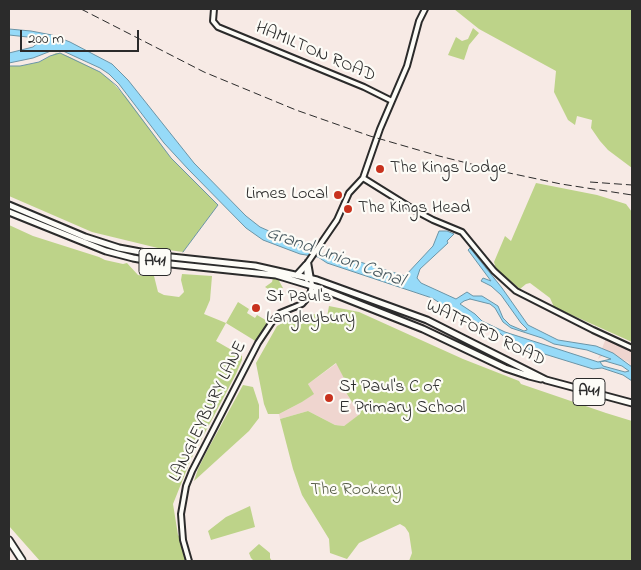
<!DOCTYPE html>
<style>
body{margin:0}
#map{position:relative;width:641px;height:570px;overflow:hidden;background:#f7eae5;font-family:"Indie Flower",sans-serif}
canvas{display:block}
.frame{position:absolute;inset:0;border:10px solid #2b2b2b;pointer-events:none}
.scale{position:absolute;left:20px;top:30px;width:119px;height:22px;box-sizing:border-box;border:2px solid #2b2b2b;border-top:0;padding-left:6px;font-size:15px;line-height:18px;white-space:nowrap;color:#2b2b2b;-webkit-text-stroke:4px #fdfcf7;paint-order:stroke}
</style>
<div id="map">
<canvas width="641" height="570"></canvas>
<div class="frame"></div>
<div class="scale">200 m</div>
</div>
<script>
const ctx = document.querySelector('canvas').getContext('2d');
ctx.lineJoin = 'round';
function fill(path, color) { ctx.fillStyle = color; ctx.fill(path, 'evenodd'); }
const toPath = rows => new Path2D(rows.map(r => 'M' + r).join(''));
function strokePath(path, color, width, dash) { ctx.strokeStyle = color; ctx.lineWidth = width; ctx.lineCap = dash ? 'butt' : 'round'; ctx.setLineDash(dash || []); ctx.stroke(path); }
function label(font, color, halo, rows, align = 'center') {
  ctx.font = font + ' "Indie Flower",sans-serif'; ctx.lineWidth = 4.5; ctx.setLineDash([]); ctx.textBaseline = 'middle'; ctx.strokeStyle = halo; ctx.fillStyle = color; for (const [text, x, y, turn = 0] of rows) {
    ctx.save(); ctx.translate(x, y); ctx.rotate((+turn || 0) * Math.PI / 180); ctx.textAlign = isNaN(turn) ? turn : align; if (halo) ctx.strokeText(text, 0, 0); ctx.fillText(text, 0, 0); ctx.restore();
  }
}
const built = toPath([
 [606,338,632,350,632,367,628,362,607,353,598,359],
 [337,363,347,384,345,391,360,415,344,426,335,425,308,411,280,419,279,414,302,402,313,394,308,384]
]);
const green = toPath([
 [454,9,632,9,632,168,608,150,600,141,591,128,592,120,577,116,575,125,568,120,554,92,556,71,479,29],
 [473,28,479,33,469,45,464,60,448,55,456,37,462,41,468,39],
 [56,53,60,53,70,57,100,72,109,79,126,97,171,158,218,205,183,252,162,249,92,232,9,196,9,66,20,66,39,62],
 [536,183,597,195,626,204,632,212,632,342,554,307,550,298,530,283,526,284,520,289,496,269,494,262,505,236,511,241],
 [9,225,33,236,99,257,105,260,123,264,127,263,138,275,144,276,148,273,154,276,158,292,164,295,179,297,184,292,181,280,182,274,212,276,210,300,204,314,226,323,238,302,249,309,247,313,255,318,257,315,269,322,257,342,226,323,216,341,242,356,242,360,236,374,191,459,173,504,178,535,179,536,186,561,40,561,9,526],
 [273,278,278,279,283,288,273,292,265,287,272,282],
 [329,306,359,312,463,359,519,381,521,384,606,413,632,421,632,561,409,561,412,553,409,533,405,527,400,524,359,543,347,559,330,553,329,539,302,495,293,469,280,419,308,411,335,425,344,426,360,414,345,391,347,384,336,363,308,384,314,394,302,402,279,414,268,414,264,404,256,363,277,326,290,319,302,315,316,314,327,317],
 [243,385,253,387,259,405,259,418,249,431,194,481,198,469,207,451],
 [250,506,255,527,211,540,208,531,226,517],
 [259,544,270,553,270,558,272,561,254,561,251,558,249,553]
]);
const water = toPath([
 [9,29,31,31,52,35,70,42,112,64,128,80,194,163,246,216,260,227,307,248,310,252,344,257,405,276,433,246,439,231,447,231,454,234,447,241,448,243,420,269,417,278,421,283,456,299,467,292,473,296,482,296,498,306,503,318,510,325,524,331,527,330,527,329,521,323,501,295,491,286,481,281,483,278,491,281,468,250,470,248,502,288,528,325,558,340,596,346,613,353,632,367,632,381,623,375,602,368,593,369,512,344,501,334,481,323,470,322,432,298,327,263,318,257,300,254,263,240,246,228,188,169,164,143,119,84,109,74,100,68,63,51,51,51,33,58,9,63,9,53,33,47,40,41,37,38,9,35,9,29],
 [470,299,490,304,495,308,503,322,511,328,542,338,554,344,587,350,611,359,598,362,505,332,482,321,475,314,460,304,464,301,470,299],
 [605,361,622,366,629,371,625,372,603,366,600,362,605,361]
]);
const stream = toPath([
 [9,66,20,66,39,62,50,56,60,53,100,72,117,86,171,158,218,205,183,252]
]);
const tertiary = toPath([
 [214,9,213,21,218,27,364,87,392,101],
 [363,178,416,211,433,220,462,232,494,271,516,291,593,330,632,348],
 [307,280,306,265,337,220,349,193,363,178,380,129,407,66,419,21,425,9],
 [189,561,183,540,181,514,186,486,192,471,258,343,272,322,280,313,302,304,310,295,312,285,308,262]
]);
const trunk = toPath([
 [9,205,85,237,119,248,162,256,255,266,317,280,427,320,546,380,632,403],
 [9,212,106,251,133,258,161,263,276,275,319,288,423,329,505,368,529,376,541,379],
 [297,275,306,265],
 [310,295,319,288]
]);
const motorway = toPath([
 [9,540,22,560]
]);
const rail = toPath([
 [81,9,204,72,296,110,370,136,439,156,495,170,561,184,632,195],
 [590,182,632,185]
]);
const markers = [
 [380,169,5,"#c8321e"],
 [338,195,5,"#c8321e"],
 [348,209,5,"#c8321e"],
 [256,308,5,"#c8321e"],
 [329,398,5,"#c8321e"]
];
const shields = [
 [155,262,32],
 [589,392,32]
];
const shieldNames = [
 ["A41",155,262],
 ["A41",589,392]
];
const streetNames = [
 ["HAMILTON ROAD",315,53,23],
 ["WATFORD ROAD",485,334,26],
 ["LANGLEYBURY LANE",209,412,-64]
];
const poiNames = [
 ["The Kings Lodge",390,169],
 ["Limes Local",328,195,"right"],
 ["The Kings Head",358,209],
 ["St Paul's",266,298],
 ["Langleybury",266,319],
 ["St Paul's C of",339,388],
 ["E Primary School",339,409]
];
const parkNames = [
 ["The Rookery",356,491]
];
const waterNames = [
 ["Grand Union Canal",335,258,20]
];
fill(built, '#efd5cf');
fill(green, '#bdd389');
fill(water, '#96daf8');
strokePath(water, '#6b94a6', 1);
strokePath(stream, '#6b94a6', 1);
strokePath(tertiary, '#2b2b2b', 8);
strokePath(trunk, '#2b2b2b', 9);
strokePath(motorway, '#2b2b2b', 9);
strokePath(tertiary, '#fdfcf7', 4);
strokePath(trunk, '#fdfcf7', 5);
strokePath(motorway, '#fdfcf7', 5.5);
strokePath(rail, '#2b2b2b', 1, [8, 4]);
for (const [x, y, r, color] of markers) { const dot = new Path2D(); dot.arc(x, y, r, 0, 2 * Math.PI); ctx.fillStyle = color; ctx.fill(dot); strokePath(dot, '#fdfcf7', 2); }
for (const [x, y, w] of shields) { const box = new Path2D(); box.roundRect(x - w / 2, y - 13.5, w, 27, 4); ctx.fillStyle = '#fdfcf7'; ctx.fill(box); strokePath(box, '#2b2b2b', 1); }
label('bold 16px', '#2b2b2b', null, shieldNames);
label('18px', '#2b2b2b', '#fdfcf7', streetNames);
label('18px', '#2b2b2b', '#fdfcf7', poiNames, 'left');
label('18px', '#575d47', '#fdfcf7', parkNames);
label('italic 19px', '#46575e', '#fdfcf7', waterNames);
</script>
